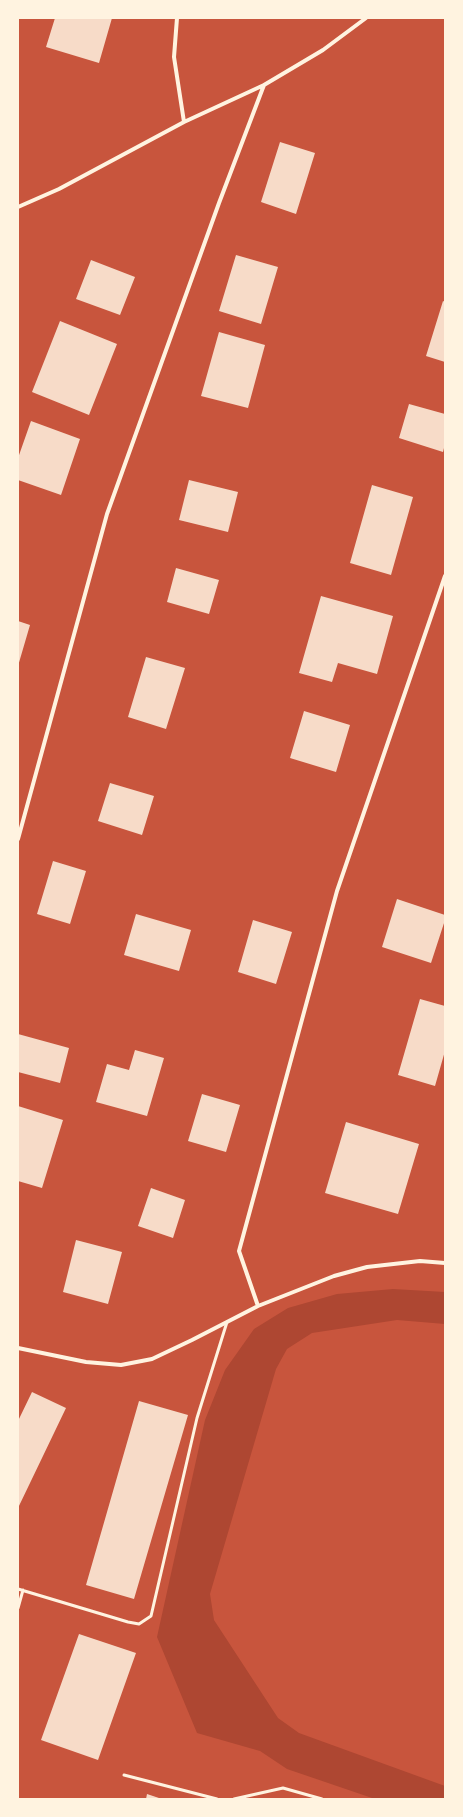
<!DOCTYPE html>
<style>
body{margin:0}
#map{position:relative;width:463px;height:1817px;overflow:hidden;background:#c8553d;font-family:"Nunito Sans",sans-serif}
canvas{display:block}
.frame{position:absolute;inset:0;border:19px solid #fff3e0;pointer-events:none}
</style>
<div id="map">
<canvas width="463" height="1817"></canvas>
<div class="frame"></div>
</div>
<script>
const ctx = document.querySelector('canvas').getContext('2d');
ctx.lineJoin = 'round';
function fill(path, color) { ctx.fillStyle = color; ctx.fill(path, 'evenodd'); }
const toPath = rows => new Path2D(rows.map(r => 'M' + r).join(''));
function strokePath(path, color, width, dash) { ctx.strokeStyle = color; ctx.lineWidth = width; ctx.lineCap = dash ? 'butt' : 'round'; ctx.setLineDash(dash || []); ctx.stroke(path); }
const green = toPath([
 [393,1289,445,1292,445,1324,397,1320,312,1333,287,1349,276,1369,210,1594,214,1620,278,1718,299,1733,445,1786,445,1799,375,1799,287,1769,260,1751,197,1733,157,1637,205,1420,225,1370,254,1329,288,1308,337,1294]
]);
const building = toPath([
 [55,18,112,18,99,63,46,47],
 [280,142,315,153,296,214,261,202],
 [236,255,278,267,261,324,219,311],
 [91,260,135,277,120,315,76,299],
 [443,301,445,302,445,362,426,356],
 [60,321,117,344,89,415,32,392],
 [219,332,265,345,248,408,201,396],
 [409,404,445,414,445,444,443,452,399,438],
 [31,421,80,439,61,495,18,480,18,458],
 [189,480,238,492,228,532,179,520],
 [372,485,413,497,391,575,350,563],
 [176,568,219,580,209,614,167,602],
 [321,596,393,616,377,674,338,663,332,682,299,673],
 [18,621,30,625,18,666],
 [146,657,185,668,166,729,128,717],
 [304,711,350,725,336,772,290,758],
 [110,783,154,796,142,835,98,821],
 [53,861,86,871,70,924,37,914],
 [397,899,445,915,445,920,431,963,382,947],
 [136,914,191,930,179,971,124,955],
 [253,920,292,932,276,984,238,972],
 [420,999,445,1006,445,1051,435,1086,398,1075],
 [18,1034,69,1048,60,1083,18,1072],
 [135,1050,164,1058,147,1116,96,1102,107,1064,129,1070],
 [202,1094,240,1105,226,1152,188,1141],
 [18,1106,63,1120,42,1188,18,1181],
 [346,1122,419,1144,398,1214,325,1193],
 [151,1188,185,1200,173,1238,138,1226],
 [76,1240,122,1252,108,1304,63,1292],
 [32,1392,66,1408,18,1508,18,1421],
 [139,1401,188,1415,134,1599,86,1585],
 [79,1634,136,1653,98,1760,41,1740],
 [147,1794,162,1799,146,1799]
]);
const service = toPath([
 [18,1589,128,1622,139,1624,151,1616,197,1418,227,1322],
 [18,1608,23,1590],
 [124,1775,217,1799],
 [234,1799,283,1788,322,1799]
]);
const minor = toPath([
 [177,18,174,57,184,122],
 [18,207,59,189,184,122,264,85,323,50,366,18],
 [18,839,107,514,219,203,264,85],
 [258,1306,239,1251,337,891,445,576],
 [18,1348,86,1362,121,1365,152,1359,192,1340,258,1306,334,1276,367,1267,420,1261,445,1263]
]);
fill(green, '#ae4732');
fill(building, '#f7dbc8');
strokePath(service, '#fff3e0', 3);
strokePath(minor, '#fff3e0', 4);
</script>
